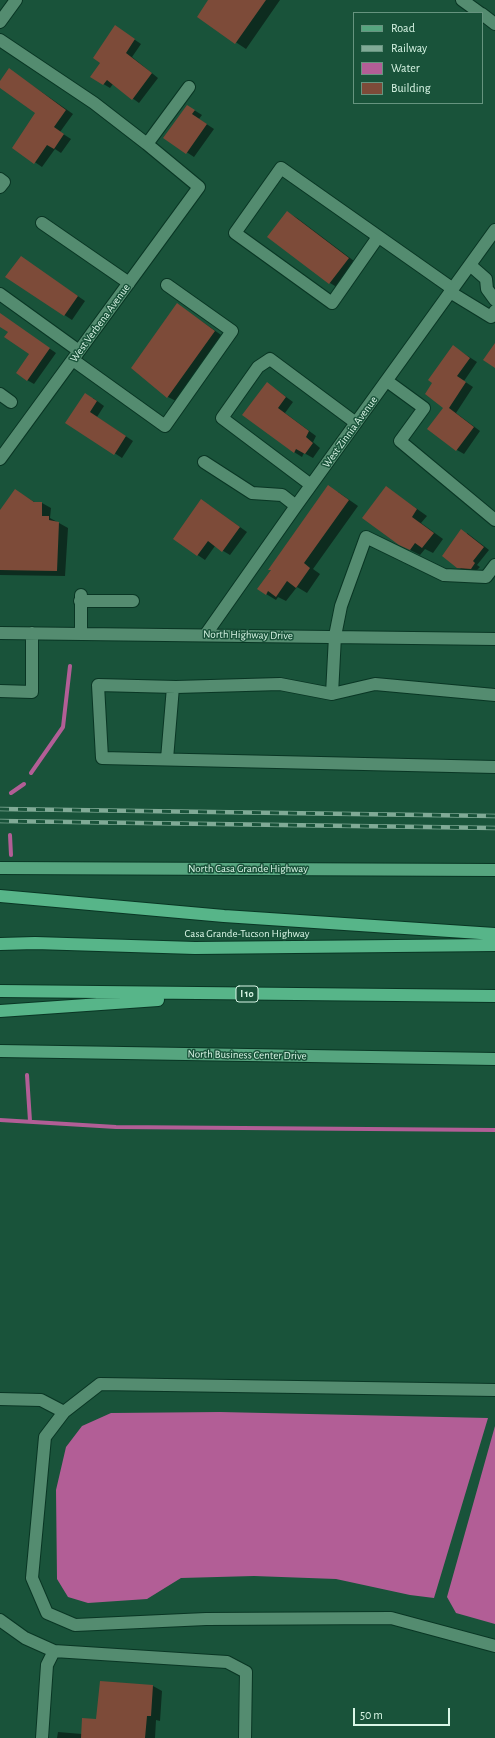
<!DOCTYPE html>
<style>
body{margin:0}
#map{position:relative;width:495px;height:1738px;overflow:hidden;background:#19533a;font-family:"Alegreya Sans",sans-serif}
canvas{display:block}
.legend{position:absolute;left:353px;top:12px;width:130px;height:92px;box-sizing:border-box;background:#19533a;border:1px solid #66947f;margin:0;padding:5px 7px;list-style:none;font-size:12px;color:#d9f6e6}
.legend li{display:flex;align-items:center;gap:8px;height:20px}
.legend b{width:20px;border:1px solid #66947f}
.scale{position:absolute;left:353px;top:1708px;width:97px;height:18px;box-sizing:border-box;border:2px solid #d9f6e6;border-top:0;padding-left:5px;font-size:12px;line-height:14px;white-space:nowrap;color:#d9f6e6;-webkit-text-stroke:3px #19533a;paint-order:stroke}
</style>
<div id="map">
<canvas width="495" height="1738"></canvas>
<ul class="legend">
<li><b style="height:5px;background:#56a57f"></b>Road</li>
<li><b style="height:5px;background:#80aa96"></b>Railway</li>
<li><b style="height:11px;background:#b25e96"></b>Water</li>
<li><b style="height:11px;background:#7d4b39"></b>Building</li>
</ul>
<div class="scale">50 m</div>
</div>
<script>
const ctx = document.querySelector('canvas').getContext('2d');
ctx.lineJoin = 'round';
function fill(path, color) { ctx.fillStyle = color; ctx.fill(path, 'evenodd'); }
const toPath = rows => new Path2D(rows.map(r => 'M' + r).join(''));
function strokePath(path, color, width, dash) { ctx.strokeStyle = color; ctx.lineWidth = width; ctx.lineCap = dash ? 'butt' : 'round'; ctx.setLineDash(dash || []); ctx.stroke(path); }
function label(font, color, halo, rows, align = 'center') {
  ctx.font = font + ' "Alegreya Sans",sans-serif'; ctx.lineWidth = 3; ctx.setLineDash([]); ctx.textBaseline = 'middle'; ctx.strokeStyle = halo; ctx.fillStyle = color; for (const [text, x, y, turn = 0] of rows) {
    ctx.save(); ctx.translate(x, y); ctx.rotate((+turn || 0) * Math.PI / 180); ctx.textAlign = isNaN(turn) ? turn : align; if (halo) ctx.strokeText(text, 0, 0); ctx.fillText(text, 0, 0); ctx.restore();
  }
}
const water = toPath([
 [220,1412,488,1418,434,1598,410,1595,336,1579,254,1576,181,1578,147,1599,88,1603,68,1597,57,1579,56,1490,66,1447,82,1426,111,1413],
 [495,1426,495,1624,456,1613,447,1597]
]);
const shadow = toPath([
 [210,0,280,0,246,49,198,17],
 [122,31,141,44,132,57,158,78,139,103,113,84,110,88,92,77],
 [16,74,73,114,60,132,71,139,61,153,55,149,42,167,14,148,36,113,0,87,0,82],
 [194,110,202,115,199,119,214,129,194,157,165,138],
 [287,212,297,218,358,264,340,289,330,283,269,237],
 [28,262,85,301,72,320,7,277],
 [177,304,224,337,178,402,168,397,132,368],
 [0,314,56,353,34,384,27,380,31,354,9,332,0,326],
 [460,351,477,362,464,381,473,387,456,413,480,431,464,454,457,450,445,408],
 [274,388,293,402,285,413,316,436,313,442,320,448,313,458,304,453,302,457,294,452,244,415],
 [93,398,104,406,97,417,133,441,122,458,67,422],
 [386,487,427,516,421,523,443,539,433,553,425,549,420,555,410,550],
 [15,490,36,503,42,503,51,508,50,518,68,528,65,576,0,575,0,511],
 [338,492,358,506,313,569,320,574,307,593,297,587,286,601,278,597,276,600,266,594,272,571,269,569],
 [209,505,247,532,230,555,215,546,205,560,174,539],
 [467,533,489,550,477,565,480,567,476,571,463,570,458,567],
 [101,1682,153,1686,162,1691,160,1721,156,1720,155,1738,57,1738,58,1732,82,1734,97,1720]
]);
const stream = toPath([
 [31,773,63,727,70,666],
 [11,793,24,784],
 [10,835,11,855],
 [27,1075,30,1121],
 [0,1120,116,1127,495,1130]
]);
const building = toPath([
 [208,0,266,0,235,44,197,17],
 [115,25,135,39,126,53,152,73,132,100,107,80,103,85,90,77,100,63,93,58],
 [9,68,66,110,54,127,64,134,54,149,47,145,34,164,12,148,35,113,0,88,0,81],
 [187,105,195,110,192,114,207,124,186,154,163,138],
 [287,211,349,258,329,284,267,237],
 [21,256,78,296,64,316,5,277],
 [177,303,215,331,167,398,131,368],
 [0,313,50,348,27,381,16,373,29,354,4,337,8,332,0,327],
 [495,343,495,368,483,360],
 [453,345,470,358,457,376,466,382,449,408,474,427,456,451,427,429,443,408,425,394,432,383,428,380],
 [267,382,286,397,278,408,309,431,306,437,313,443,305,454,296,449,294,453,242,415],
 [85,393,97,401,90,412,126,436,114,455,65,423],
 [328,485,349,500,304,563,310,568,296,588,287,581,276,597,268,591,266,595,257,589,271,570,268,570],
 [386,486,417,509,412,517,434,533,422,548,415,543,410,550,399,545,362,518],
 [15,489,34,502,42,502,42,516,49,516,49,520,59,522,57,571,0,570,0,510],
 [201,499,240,527,222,552,208,541,197,556,173,539],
 [461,529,484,547,473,561,475,563,471,569,457,568,442,556],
 [100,1681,153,1685,151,1716,147,1716,145,1738,81,1738,82,1718,96,1719]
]);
const minor = toPath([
 [462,0,480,13],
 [482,14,495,24],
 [0,22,16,0],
 [0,40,94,103,147,144,199,187,0,459],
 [147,144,189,87],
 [0,179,4,182,0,187],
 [42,223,129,283],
 [378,237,332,303,235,233,281,168,453,289],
 [470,265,486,279,487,289,495,300],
 [450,292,491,317,495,311],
 [0,294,79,351],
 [73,360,165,426,232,331,167,285],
 [387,381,424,408,400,441,495,520],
 [0,394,11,402],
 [204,462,252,493,282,495,296,506],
 [311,485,222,418,258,367,270,359,356,423],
 [80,601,133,601],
 [0,633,495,639],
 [81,634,81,595],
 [206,634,296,506,495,230],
 [0,691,32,692,32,633],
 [332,694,335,636,341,606,366,537,444,575,486,577,495,565],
 [495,695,375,684,332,694,280,684,176,687,98,685,102,758,495,767],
 [167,759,173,687],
 [495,1390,100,1384,64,1412,45,1437,32,1578,47,1613,75,1625,206,1619,391,1618,495,1646],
 [0,1399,41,1400,64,1412],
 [0,1620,25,1638,54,1651,227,1662,246,1672,245,1738],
 [42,1738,47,1665,54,1651]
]);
const major = toPath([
 [0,868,495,870],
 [0,1051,495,1059]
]);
const highway = toPath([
 [0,896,224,916,495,934],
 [0,944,35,943,195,948,495,945],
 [0,991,495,996],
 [0,1011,158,1000]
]);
const rail = toPath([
 [0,809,495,816],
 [0,821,495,828]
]);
const shields = [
 [247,994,22]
];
const shieldNames = [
 ["I 10",247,994]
];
const streetNames = [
 ["West Verbena Avenue",100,323,-54],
 ["West Zinnia Avenue",350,432,-54],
 ["North Highway Drive",248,635,1],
 ["North Casa Grande Highway",248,869],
 ["Casa Grande-Tucson Highway",247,934],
 ["North Business Center Drive",247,1055,1]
];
fill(water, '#b25e96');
fill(shadow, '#0007');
strokePath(stream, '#b25e96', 4);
fill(building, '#7d4b39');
strokePath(minor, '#093624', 14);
strokePath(major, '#093624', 14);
strokePath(highway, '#093624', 14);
strokePath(minor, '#548c70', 12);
strokePath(major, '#56a57f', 12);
strokePath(highway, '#57b589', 12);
strokePath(rail, '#80aa96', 4.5);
strokePath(rail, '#19533a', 3, [9]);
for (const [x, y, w] of shields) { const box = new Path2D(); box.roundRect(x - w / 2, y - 8, w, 16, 3); ctx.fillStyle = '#19533a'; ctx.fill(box); strokePath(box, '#d9f6e6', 1); }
label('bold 10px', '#d9f6e6', null, shieldNames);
label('11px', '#d9f6e6', '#19533a', streetNames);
</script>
